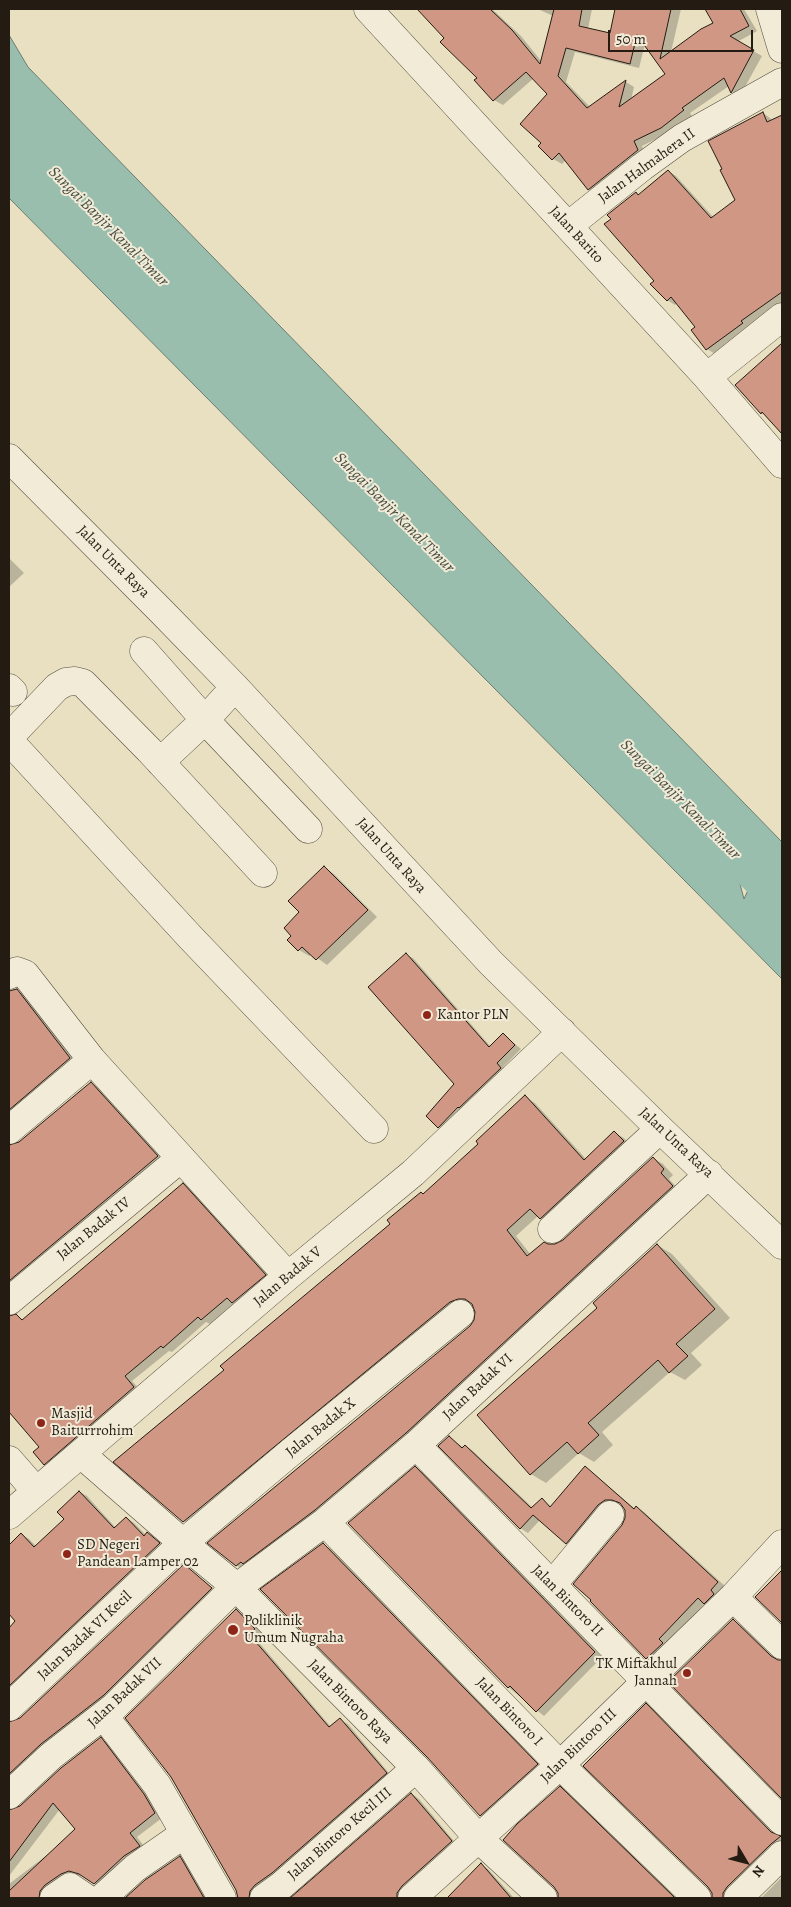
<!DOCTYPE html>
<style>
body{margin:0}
#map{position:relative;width:791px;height:1907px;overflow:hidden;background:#e9e0c2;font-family:Alegreya,serif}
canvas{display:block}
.frame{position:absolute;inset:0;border:10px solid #241c12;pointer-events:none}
.north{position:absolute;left:721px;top:1837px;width:50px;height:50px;-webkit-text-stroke:4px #f1ebd7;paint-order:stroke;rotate:127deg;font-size:14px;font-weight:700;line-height:20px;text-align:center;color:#241c12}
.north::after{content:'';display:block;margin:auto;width:18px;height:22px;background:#241c12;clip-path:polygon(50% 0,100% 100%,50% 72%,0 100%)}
.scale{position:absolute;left:608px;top:30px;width:145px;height:22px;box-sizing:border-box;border:2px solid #241c12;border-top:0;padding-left:6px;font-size:15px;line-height:18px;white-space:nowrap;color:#241c12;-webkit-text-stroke:4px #f1ebd7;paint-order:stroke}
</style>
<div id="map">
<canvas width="791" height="1907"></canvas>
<div class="frame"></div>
<div class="north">N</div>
<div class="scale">50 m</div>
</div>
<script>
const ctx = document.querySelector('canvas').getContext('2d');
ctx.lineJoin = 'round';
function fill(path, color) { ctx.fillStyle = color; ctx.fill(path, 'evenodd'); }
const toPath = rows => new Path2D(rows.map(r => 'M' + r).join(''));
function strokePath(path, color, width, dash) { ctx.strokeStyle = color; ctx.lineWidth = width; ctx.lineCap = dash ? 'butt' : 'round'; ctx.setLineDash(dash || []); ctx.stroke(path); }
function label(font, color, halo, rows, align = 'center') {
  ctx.font = font + ' Alegreya,serif'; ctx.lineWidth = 4; ctx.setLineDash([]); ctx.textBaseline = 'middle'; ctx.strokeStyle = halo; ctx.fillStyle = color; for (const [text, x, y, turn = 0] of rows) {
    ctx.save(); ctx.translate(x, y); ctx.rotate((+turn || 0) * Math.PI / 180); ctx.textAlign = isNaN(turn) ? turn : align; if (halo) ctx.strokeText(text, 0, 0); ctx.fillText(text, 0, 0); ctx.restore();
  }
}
const water = toPath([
 [9,35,28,67,782,842,782,902,758,878,751,874,735,866,734,877,740,884,744,899,748,890,760,896,765,905,782,912,782,979,9,198,9,35]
]);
const shadow = toPath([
 [418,9,446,9,460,23,474,9,492,9,521,36,542,62,553,16,538,9,592,9,588,29,611,35,617,9,681,9,671,52,732,9,744,9,757,31,737,42,762,56,740,96,732,92,729,86,690,113,692,116,670,132,642,146,646,156,598,194,589,189,566,160,562,164,553,159,540,146,543,143,549,94,534,78,503,105,494,100,479,78,446,38],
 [645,44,667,75,631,100,634,87,626,82,590,107,566,82,575,52,639,68],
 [763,113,770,118,772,121,782,117,782,302,748,326,750,328,715,354,707,349,697,327,677,303,675,305,667,300,656,281,636,194,639,196,668,171,676,176,714,218,737,201],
 [782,344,782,432,767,416,762,413,737,385],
 [9,558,24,573,9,587],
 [324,867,334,874,377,917,327,965,312,954,309,956,299,950,289,940,293,936,301,912],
 [406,955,413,958,491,1047,503,1034,521,1049,503,1067,507,1072,445,1131,439,1127,455,1084],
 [16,990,25,995,78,1063,9,1121,9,992],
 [91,1083,99,1088,166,1162,9,1292,9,1146,19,1143],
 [525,1097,535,1103,586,1159,615,1133,624,1138,632,1147,550,1224,538,1216,516,1236,531,1255,563,1242,653,1158,663,1164,673,1175,669,1179,681,1192,415,1438,246,1571,236,1565,471,1327,476,1320,477,1312,473,1304,468,1303,460,1307,194,1527,184,1521,115,1462,226,1370,392,1224,480,1144],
 [183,1185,191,1189,273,1280,241,1307,235,1303,210,1324,206,1322,172,1352,169,1351,132,1381,142,1392,53,1469,44,1464,41,1447,9,1410,9,1317,16,1316,24,1320],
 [657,1245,672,1254,730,1318,691,1353,702,1365,685,1380,670,1372,602,1432,613,1445,594,1462,579,1453,546,1483,531,1474,479,1415,599,1308],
 [449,1437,464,1448,466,1446,473,1451,533,1508,542,1500,552,1507,585,1468,593,1473,635,1509,637,1508,644,1512,726,1587,712,1607,705,1603,667,1644,655,1663,647,1658,592,1601,627,1518,626,1510,621,1503,613,1504,574,1547,567,1543,540,1520,528,1533,520,1528],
 [415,1468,423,1472,602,1657,544,1716,508,1687],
 [80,1492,87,1496,116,1528,127,1518,134,1523,146,1535,147,1534,155,1538,167,1548,9,1697,9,1629,17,1621,9,1612,9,1546,21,1534,29,1539,36,1546,66,1519],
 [323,1544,331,1549,544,1769,488,1820,480,1815],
 [184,1565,219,1593,9,1785,9,1723,20,1719],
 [236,1611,244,1615,262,1634,256,1639,331,1727,340,1720,348,1724,393,1778,257,1898,239,1898,237,1890],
 [733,1620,742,1626,779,1661,782,1661,782,1797,670,1682],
 [646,1705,653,1709,776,1835,782,1838,782,1845,730,1898,718,1898,713,1894],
 [101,1739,108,1743,152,1799,162,1818,137,1837,147,1850,102,1888,85,1877,78,1875,70,1878,47,1898,9,1898,9,1884,60,1845,77,1829,60,1809,9,1876,9,1811,13,1811,20,1807],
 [560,1788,569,1793,677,1898,559,1898],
 [412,1794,419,1799,458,1846,405,1898,292,1898],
 [180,1857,188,1862,208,1898,127,1898,146,1881],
 [481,1865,488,1869,514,1898,448,1898],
 [782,1877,782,1898,761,1898]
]);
const river = toPath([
 [729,849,782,902]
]);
const building = toPath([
 [417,9,490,9,512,30,540,64,554,9,582,9,579,26,610,33,615,9,671,9,660,59,701,29,713,23,705,9,740,9,749,26,730,36,754,50,731,93,724,78,682,108,684,110,661,128,634,141,638,150,588,190,559,153,552,160,538,146,541,143,520,124,547,94,526,72,493,101,474,80,477,78,440,42,444,38,417,9],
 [637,35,665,74,619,107,626,80,587,108,558,76,566,48,630,64,637,35],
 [763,112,767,122,782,115,782,292,741,321,743,323,706,350,691,330,695,327,671,297,667,301,650,284,654,281,604,224,611,219,607,215,636,192,638,195,668,170,711,218,735,200,720,170,722,169,708,141,763,112],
 [782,343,782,434,762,412,761,414,735,385,782,343],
 [324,866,368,910,316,960,302,947,298,951,287,940,291,936,284,928,299,912,288,901,324,866],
 [406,953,489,1047,503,1033,515,1045,497,1063,501,1068,459,1108,458,1107,438,1128,426,1116,454,1084,368,987,406,953],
 [17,989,70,1058,9,1110,9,991,17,989],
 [91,1082,158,1156,9,1281,9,1145,19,1142,91,1082],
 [525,1095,584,1160,614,1131,624,1141,540,1219,530,1209,507,1230,527,1256,544,1242,548,1244,555,1244,563,1240,653,1157,664,1169,661,1173,673,1186,406,1433,315,1510,243,1564,241,1562,236,1566,207,1543,470,1326,474,1320,475,1312,472,1304,465,1299,458,1299,450,1302,183,1522,113,1462,224,1370,220,1366,390,1224,387,1220,421,1192,423,1194,478,1144,476,1141,525,1095],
 [183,1183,266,1275,232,1303,227,1298,201,1320,198,1317,163,1348,161,1346,125,1376,134,1387,44,1465,33,1452,39,1447,9,1412,9,1316,16,1314,22,1320,183,1183],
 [657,1244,715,1309,676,1344,688,1356,669,1373,658,1360,588,1423,599,1435,578,1454,567,1442,530,1475,477,1415,597,1308,593,1303,657,1244],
 [449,1436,462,1448,465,1445,531,1508,542,1498,550,1507,585,1466,634,1509,636,1506,718,1582,711,1590,714,1594,704,1604,698,1598,659,1639,663,1643,646,1659,590,1601,591,1600,573,1584,622,1525,625,1518,625,1510,620,1503,612,1500,605,1500,598,1505,566,1544,533,1515,520,1529,438,1446,449,1436],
 [415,1466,595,1652,536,1712,510,1686,508,1688,348,1523,415,1466],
 [79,1491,114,1528,126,1517,144,1536,147,1532,160,1543,9,1686,9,1628,15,1621,9,1614,9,1545,21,1533,34,1547,64,1519,57,1512,79,1491],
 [323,1543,538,1764,480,1816,427,1757,260,1589,323,1543],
 [184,1564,212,1588,104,1695,41,1744,9,1774,9,1722,20,1718,184,1564],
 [782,1570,782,1623,755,1597,782,1570],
 [236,1609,255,1629,249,1634,329,1727,340,1718,387,1773,272,1873,255,1885,250,1891,249,1898,238,1898,236,1890,171,1777,125,1718,236,1609],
 [733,1619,771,1656,778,1660,782,1660,782,1799,668,1682,733,1619],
 [646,1703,771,1832,781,1836,771,1844,727,1887,723,1893,723,1898,712,1898,712,1893,708,1887,583,1766,646,1703],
 [101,1737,144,1794,155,1813,130,1833,140,1846,124,1856,94,1884,79,1874,69,1871,61,1874,45,1885,40,1891,39,1898,9,1898,9,1891,75,1829,53,1803,9,1862,9,1810,20,1806,61,1768,101,1737],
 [560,1786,675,1898,558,1898,558,1893,554,1887,503,1840,517,1824,560,1786],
 [411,1793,452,1841,402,1886,397,1893,397,1898,290,1898,411,1793],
 [180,1856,204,1898,125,1898,145,1880,180,1856],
 [481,1863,511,1898,447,1898,481,1863]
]);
const minor = toPath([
 [368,9,707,377,782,464],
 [770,9,782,49],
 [568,226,642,167,682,138,782,82],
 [707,377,782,317],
 [9,458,162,612,235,687,491,963,660,1129,782,1245],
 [144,651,205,720,308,829],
 [9,688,13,692],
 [160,762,205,720,235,687],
 [263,873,149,750,83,683,75,681,66,682,57,687,14,732,12,741,15,747,191,938,374,1129],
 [9,975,17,971,25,974,92,1060,288,1276],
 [9,1130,92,1060],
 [552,1229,660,1129],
 [9,1301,181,1158],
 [416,1445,782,1821],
 [81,1454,183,1543,235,1586,416,1768,479,1839,543,1898],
 [9,1460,36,1491],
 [9,1515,288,1276,413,1173,562,1032],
 [325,1522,560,1765,697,1898],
 [552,1585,610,1515],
 [733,1597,782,1645],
 [9,1707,183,1543,291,1452,460,1314],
 [104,1716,157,1785,222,1898],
 [9,1795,51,1756,114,1707,228,1594,325,1522,416,1445,709,1174],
 [54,1898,70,1887,86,1898],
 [102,1898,135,1868,184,1834],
 [264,1898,282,1885,416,1768],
 [412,1898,560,1765,733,1597,782,1544],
 [738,1898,782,1855]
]);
const markers = [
 [427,1015,5,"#8f2418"],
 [41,1423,5,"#8f2418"],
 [67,1554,5,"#8f2418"],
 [233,1630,6,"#8f2418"],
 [687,1673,5,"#8f2418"]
];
const streetNames = [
 ["Jalan Halmahera II",647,166,-36],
 ["Jalan Barito",576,235,47],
 ["Jalan Unta Raya",113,562,45],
 ["Jalan Unta Raya",391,856,48],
 ["Jalan Unta Raya",676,1143,43],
 ["Jalan Badak IV",94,1229,-39],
 ["Jalan Badak V",288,1277,-40],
 ["Jalan Badak VI",478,1387,-43],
 ["Jalan Badak X",321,1428,-39],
 ["Jalan Bintoro II",567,1601,45],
 ["Jalan Badak VI Kecil",85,1636,-43],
 ["Jalan Badak VII",125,1693,-43],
 ["Jalan Bintoro Raya",350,1702,45],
 ["Jalan Bintoro I",509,1712,46],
 ["Jalan Bintoro III",579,1746,-44],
 ["Jalan Bintoro Kecil III",340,1834,-41]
];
const poiNames = [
 ["Kantor PLN",437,1015],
 ["Masjid",51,1414],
 ["Baiturrrohim",51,1431],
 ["SD Negeri",77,1545],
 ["Pandean Lamper 02",77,1562],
 ["Poliklinik",244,1621],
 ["Umum Nugraha",244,1638],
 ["TK Miftakhul",677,1664,"right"],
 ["Jannah",677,1681,"right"]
];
const waterNames = [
 ["Sungai Banjir Kanal Timur",108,227,45],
 ["Sungai Banjir Kanal Timur",394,513,45],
 ["Sungai Banjir Kanal Timur",680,800,45]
];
fill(water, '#99beae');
strokePath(water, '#6a7d70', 1);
fill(shadow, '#0003');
strokePath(river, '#99beae', 35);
fill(building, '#d09784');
strokePath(building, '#241c12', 1);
strokePath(minor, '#554d3e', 29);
strokePath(minor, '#f1ebd7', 28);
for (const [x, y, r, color] of markers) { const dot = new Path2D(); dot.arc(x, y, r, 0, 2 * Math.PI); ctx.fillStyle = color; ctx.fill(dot); strokePath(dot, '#f1ebd7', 2); }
label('15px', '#241c12', '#f1ebd7', streetNames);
label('15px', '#241c12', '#f1ebd7', poiNames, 'left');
label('italic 16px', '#474d41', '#f1ebd7', waterNames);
</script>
